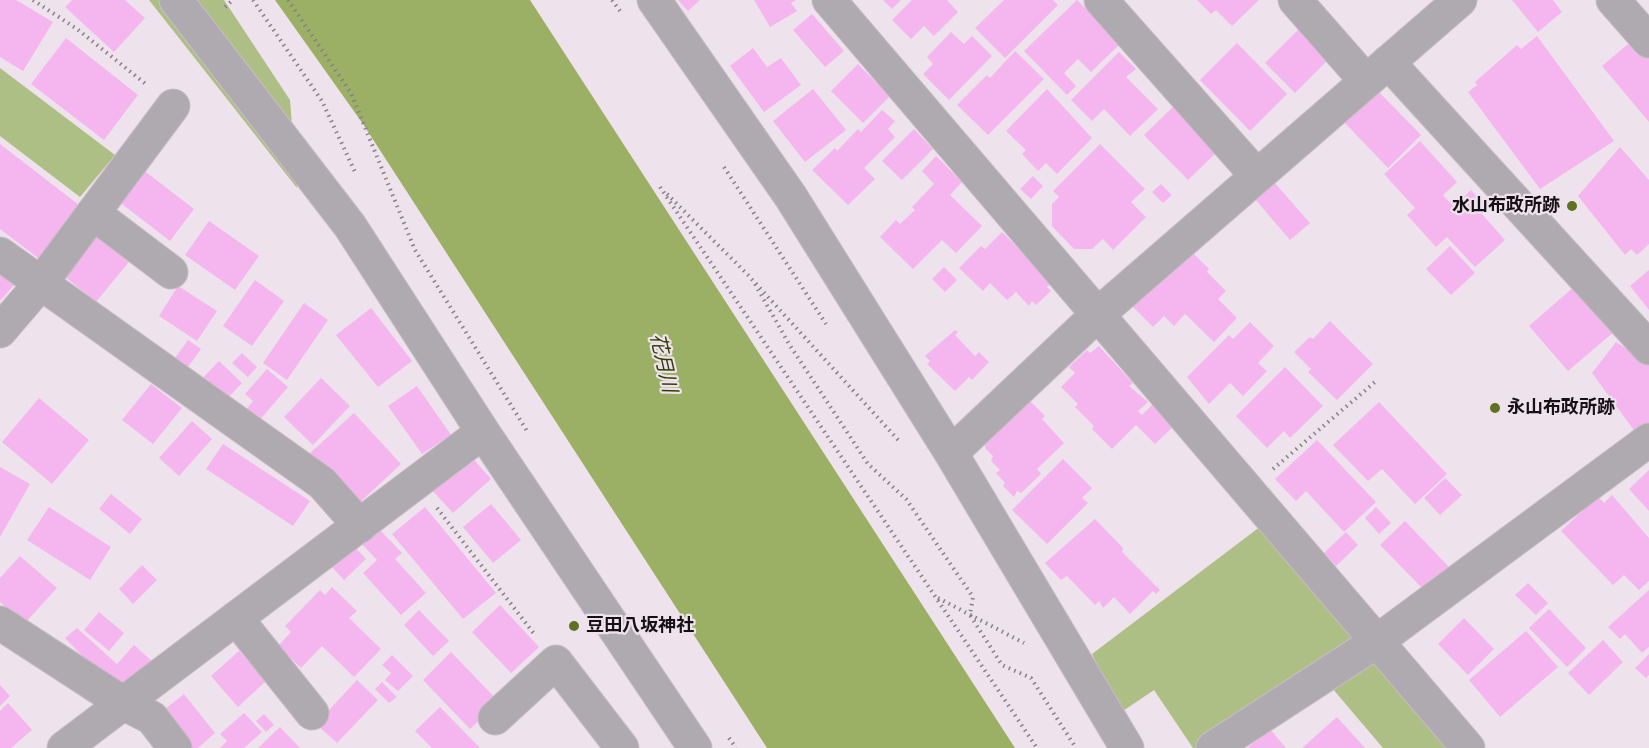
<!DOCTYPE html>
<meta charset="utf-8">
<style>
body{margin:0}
canvas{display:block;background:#eee2ec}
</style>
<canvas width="1649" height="748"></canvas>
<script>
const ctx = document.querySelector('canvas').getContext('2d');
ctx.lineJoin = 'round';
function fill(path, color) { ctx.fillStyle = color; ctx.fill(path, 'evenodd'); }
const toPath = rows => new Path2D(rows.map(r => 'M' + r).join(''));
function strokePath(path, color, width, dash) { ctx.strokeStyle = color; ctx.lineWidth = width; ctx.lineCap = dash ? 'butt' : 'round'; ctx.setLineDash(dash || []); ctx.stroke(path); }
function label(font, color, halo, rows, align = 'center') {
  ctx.font = font + ' Quicksand,"Noto Sans JP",sans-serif'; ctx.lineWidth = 4.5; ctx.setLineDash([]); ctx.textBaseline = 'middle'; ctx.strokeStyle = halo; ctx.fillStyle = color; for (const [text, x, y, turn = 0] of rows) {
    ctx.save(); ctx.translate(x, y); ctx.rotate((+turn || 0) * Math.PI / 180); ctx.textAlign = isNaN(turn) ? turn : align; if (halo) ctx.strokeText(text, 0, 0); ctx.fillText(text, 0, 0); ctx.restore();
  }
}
const green = toPath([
 [149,0,224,0,290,100,297,188],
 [0,68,115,155,80,197,0,136],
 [1265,523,1367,639,1201,748,1193,748,1154,690,1120,713,1092,654],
 [1381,659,1456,748,1383,748,1332,688]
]);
const water = toPath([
 [275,0,530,0,1015,748,767,748,363,124]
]);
const building = toPath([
 [0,0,16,0,53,22,23,71,0,57],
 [72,0,125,0,145,18,114,52,65,7],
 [678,0,700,0,688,11],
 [754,0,796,0,791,3,797,11,770,27],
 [883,0,901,0,892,9],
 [912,0,947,0,958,12,934,36,924,26,911,39,892,20],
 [1004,0,1053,0,1058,5,1005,58,975,28],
 [1077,0,1121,43,1091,72,1078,59,1064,73,1076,86,1067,95,1024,51],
 [1197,0,1259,0,1232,26,1216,10,1211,14],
 [1512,0,1553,0,1562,12,1538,32],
 [812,14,844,51,825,67,793,30],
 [1303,25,1333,55,1295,93,1265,63],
 [951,32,964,44,972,36,992,56,949,100,923,74,933,64,927,57],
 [1537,36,1614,141,1540,189,1468,92,1477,85,1475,82,1517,45,1521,49],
 [66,38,138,95,104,140,31,84],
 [1634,39,1649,57,1649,122,1602,66],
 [1237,43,1287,94,1250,131,1200,80],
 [753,48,767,67,781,58,801,85,764,112,730,66],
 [1015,51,1044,79,988,135,957,105,987,75,990,78],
 [1119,52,1136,69,1126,77,1158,109,1130,136,1104,109,1092,121,1071,100],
 [858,64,890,96,863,123,831,91],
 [813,89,846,130,805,162,773,121],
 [1047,89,1092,138,1057,174,1046,163,1038,171,1022,154,1026,150,1006,131],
 [1376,89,1421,135,1388,168,1343,121],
 [1174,106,1218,151,1188,180,1144,135],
 [882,110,895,121,888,129,895,137,864,168,875,179,848,205,812,170,835,148,837,151,858,129,861,132],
 [914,129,933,149,902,180,882,161],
 [1420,141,1457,182,1443,195,1454,207,1471,190,1487,207,1481,213,1505,240,1475,267,1447,237,1436,247,1407,215,1415,208,1384,174],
 [0,144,79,205,38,258,0,229],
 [1100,144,1145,189,1131,202,1146,217,1113,250,1103,239,1092,249,1074,249,1052,226,1052,204,1059,197,1053,191],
 [1620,147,1649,180,1649,244,1637,255,1631,249,1625,255,1578,196],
 [936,156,962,182,950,195,982,226,956,253,942,240,913,269,880,237,896,220,900,224,915,210,912,207,934,184,922,171],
 [142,169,194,209,170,241,118,201],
 [1033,176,1043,186,1031,199,1020,189],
 [1274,182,1310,223,1290,240,1255,199],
 [1161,184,1172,195,1163,203,1152,192],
 [209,221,259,256,235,290,185,255],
 [100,230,133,257,96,302,63,275],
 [1002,232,1052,282,1047,287,1051,291,1036,305,1032,301,1029,306,1016,292,1007,300,990,283,983,291,959,268,981,246,985,249],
 [1450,246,1475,273,1451,295,1426,269],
 [1191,251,1209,269,1207,272,1226,291,1218,299,1237,318,1214,342,1185,314,1174,326,1164,316,1153,327,1125,299],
 [944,267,957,280,945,292,932,279],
 [1649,270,1649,310,1630,286],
 [0,272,14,285,0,301],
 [255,280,284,301,252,346,223,326],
 [1576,285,1615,331,1568,371,1529,326],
 [178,286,217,311,197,341,159,316],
 [304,303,328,320,287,380,263,363],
 [371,308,412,361,378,387,336,335],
 [1330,321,1373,364,1337,400,1308,372,1311,369,1294,352,1310,337,1313,339],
 [1250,322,1274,346,1258,363,1267,371,1243,396,1230,383,1209,404,1187,377,1229,335,1233,339],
 [955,330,958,332,955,335,975,356,979,352,989,362,972,380,969,377,955,391,927,364,930,361,925,356],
 [188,340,201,349,188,367,175,358],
 [1616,342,1649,363,1649,436,1644,444,1592,373],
 [1099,346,1133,383,1129,386,1148,402,1138,411,1142,415,1155,402,1176,424,1155,444,1136,425,1112,449,1092,429,1094,426,1075,407,1078,404,1061,387,1075,373,1069,367,1087,350,1090,353],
 [242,353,257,367,248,377,232,363],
 [219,361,242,383,221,405,198,383],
 [1285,367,1323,406,1290,438,1284,431,1267,448,1236,416],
 [267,369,288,387,258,422,245,411,253,401,245,394],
 [321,378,350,406,313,445,284,417],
 [151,384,182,408,153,444,122,420],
 [417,386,451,435,422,454,388,406],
 [1022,393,1045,416,1042,419,1064,443,1037,469,1041,474,1021,493,1017,491,1014,497,1003,486,1005,483,996,473,1000,470,991,461,993,456,985,448,986,433],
 [39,398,89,440,52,484,2,442],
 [1379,402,1447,474,1415,504,1382,469,1368,481,1333,445],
 [354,413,401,464,356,506,308,455],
 [192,421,212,439,179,476,159,458],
 [1317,440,1376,502,1344,532,1306,491,1296,501,1275,479],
 [223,444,310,501,293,526,206,469],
 [468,453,491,479,453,513,430,488],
 [1063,459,1092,488,1082,498,1088,503,1047,544,1012,510],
 [0,467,30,484,0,537],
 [1649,470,1649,511,1629,489],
 [1445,478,1462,495,1440,515,1424,498],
 [111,494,142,519,130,534,99,509],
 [1612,495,1649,538,1649,581,1639,590,1624,575,1613,585,1561,531,1598,496,1604,503],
 [491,504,521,540,493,563,463,527],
 [49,507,111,547,90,580,27,540],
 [425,507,496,593,463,619,392,534],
 [1376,507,1391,523,1379,534,1365,518],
 [1095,519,1123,548,1122,552,1160,590,1156,594,1153,591,1130,614,1114,597,1103,608,1099,601,1095,605,1067,576,1061,580,1045,563],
 [1405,521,1449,567,1424,590,1380,545],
 [378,528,402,553,395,559,426,593,401,615,363,573,377,560,361,543],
 [1346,532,1358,545,1336,566,1324,553],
 [351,543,366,559,344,580,329,564],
 [20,556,57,588,25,623,0,602,0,578],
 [142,565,157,580,133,604,119,589],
 [1528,583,1548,603,1536,615,1515,595],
 [332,587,357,611,349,618,381,649,354,677,322,646,301,668,278,646,291,632,285,626,320,590,325,595],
 [1649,590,1649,647,1642,653,1625,634,1620,639,1608,627],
 [500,605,539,647,511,673,472,632],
 [1549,609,1586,648,1567,667,1529,628],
 [419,610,449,641,433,656,404,625],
 [99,612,124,633,109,651,84,630],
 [1464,618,1494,649,1468,675,1438,644],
 [77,628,117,664,134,645,153,662,115,690,65,638],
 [1526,631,1558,667,1500,717,1469,680],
 [1603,640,1623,662,1589,695,1568,673],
 [239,651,266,681,238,707,211,676],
 [451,652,499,702,470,729,423,680],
 [1649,654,1649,675,1646,678,1635,668],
 [392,655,413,676,398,691,385,680,391,673,382,665],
 [357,680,378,700,337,743,316,724],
 [382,682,397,697,389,703,375,689],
 [0,685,10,696,0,706],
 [184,694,215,733,198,748,189,748,160,713],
 [8,703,32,730,11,748,0,748,0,711],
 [440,707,480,748,432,748,415,731],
 [244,713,262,732,244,748,220,748,227,741,220,734],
 [264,714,274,725,266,732,256,721],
 [1337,717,1365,748,1302,748],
 [280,727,300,748,258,748],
 [1270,729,1286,748,1247,748]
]);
const path = toPath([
 [33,0,77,29,147,85],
 [253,0,322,101,356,174],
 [288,0,351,93,415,250,527,431],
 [612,0,620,11],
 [225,7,233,0],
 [724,167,826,324],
 [660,187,1037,748],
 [667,194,748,275,900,442],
 [755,284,789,344,868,464,906,499,973,597,970,615,1002,665,1031,678,1076,748],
 [1273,469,1375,382],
 [437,508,535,635],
 [938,598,1024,643],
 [729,738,736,748]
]);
const minor = toPath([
 [176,0,350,226,483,432,695,748],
 [654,0,791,197,951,453,1127,748],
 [829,0,1468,748],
 [1101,0,1257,176],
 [1295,0,1366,81],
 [1613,0,1649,41],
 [1388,62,1649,348],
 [93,213,171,272],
 [0,254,322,483,360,526],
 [0,331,41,283,173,106],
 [951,453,1096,316,1460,0],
 [236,618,312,713],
 [0,623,123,703,152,718,175,748],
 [495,718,556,662,622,748],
 [64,748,483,432],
 [1213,748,1376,642,1649,440]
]);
const markers = [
 [1572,206,6,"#5e7221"],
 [1495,408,6,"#5e7221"],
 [574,626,6,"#5e7221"]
];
const poiNames = [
 ["水山布政所跡",1560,206,"right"],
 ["永山布政所跡",1507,408],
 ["豆田八坂神社",586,626]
];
const waterNames = [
 ["花月川",663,363,77]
];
fill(green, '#aebf86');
fill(water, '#9bb065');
fill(building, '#f5b6ef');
strokePath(minor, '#c7bcc5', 35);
strokePath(path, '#888087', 4, [1.5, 4.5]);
strokePath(minor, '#afaaaf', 33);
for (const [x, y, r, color] of markers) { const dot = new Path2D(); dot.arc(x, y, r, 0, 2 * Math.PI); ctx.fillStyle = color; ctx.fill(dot); strokePath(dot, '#eee2ec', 2); }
label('bold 18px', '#151115', '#eee2ec', poiNames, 'left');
label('italic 20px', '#313e03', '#eee2ec', waterNames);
</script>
